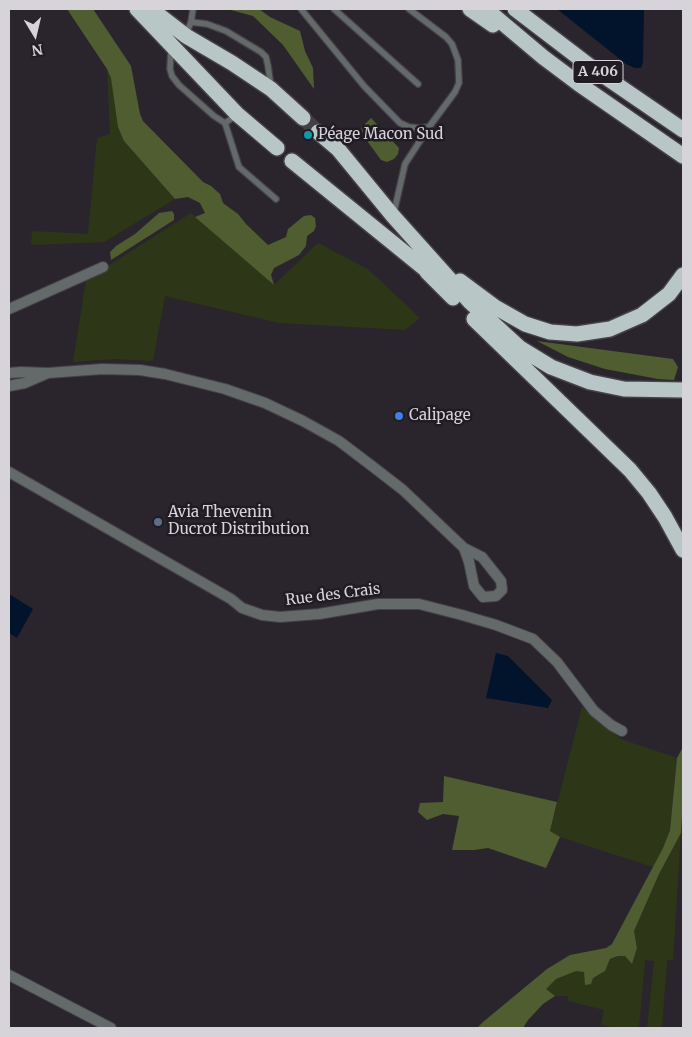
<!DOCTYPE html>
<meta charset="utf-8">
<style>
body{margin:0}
#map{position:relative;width:692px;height:1037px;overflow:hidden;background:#2a252d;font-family:Merriweather,serif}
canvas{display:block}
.frame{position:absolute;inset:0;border:10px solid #d7d4d9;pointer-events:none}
.north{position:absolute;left:10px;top:10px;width:50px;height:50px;-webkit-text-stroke:4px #211b23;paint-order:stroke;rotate:171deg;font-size:14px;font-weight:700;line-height:20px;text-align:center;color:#d7d4d9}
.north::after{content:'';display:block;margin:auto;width:18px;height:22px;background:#d7d4d9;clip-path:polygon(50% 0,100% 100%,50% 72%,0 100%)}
</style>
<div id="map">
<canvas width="692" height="1037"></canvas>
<div class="frame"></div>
<div class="north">N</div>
</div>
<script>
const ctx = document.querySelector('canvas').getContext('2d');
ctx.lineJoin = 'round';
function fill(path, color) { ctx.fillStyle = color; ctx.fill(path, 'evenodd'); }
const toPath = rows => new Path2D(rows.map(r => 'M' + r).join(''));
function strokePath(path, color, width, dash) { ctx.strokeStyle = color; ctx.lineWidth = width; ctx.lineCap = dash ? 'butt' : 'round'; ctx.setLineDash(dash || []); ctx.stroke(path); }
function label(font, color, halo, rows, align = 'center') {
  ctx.font = font + ' Merriweather,serif'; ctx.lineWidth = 5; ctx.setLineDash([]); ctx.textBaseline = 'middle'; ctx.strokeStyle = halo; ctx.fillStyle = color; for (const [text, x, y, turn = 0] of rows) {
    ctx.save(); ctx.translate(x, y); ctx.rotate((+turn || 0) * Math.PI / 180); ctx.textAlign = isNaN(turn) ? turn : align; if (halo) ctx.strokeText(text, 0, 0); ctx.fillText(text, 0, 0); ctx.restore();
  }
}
const green = toPath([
 [107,69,112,78,124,141,175,199,104,242,31,245,32,231,88,234,97,138,110,134],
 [191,213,274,285,318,243,369,270,420,318,405,330,279,323,165,296,153,361,115,359,73,362,86,280],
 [582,707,621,739,677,758,670,829,663,848,653,867,560,837,550,831],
 [681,833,673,960,667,960,662,1028,647,1028,654,961,645,960,639,1028,617,1028,601,1025,604,1010,569,1001,567,996,555,996,545,989,556,979,576,970,585,972,593,978,605,971,610,960,618,956,625,956,632,963,637,948,634,931,659,874]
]);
const forest = toPath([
 [67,9,93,9,131,66,140,114,143,121,203,182,211,186,220,194,223,203,238,214,246,224,268,245,286,237,288,229,304,216,311,215,315,218,316,226,314,231,307,236,306,246,299,255,274,268,271,275,274,285,195,217,205,213,200,203,188,197,175,199,124,141,118,127,111,78,107,69],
 [227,9,259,9,270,17,300,31,305,51,313,68,314,89,283,45,253,16],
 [371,118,399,148,398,154,394,159,387,162,381,160,365,138,361,128],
 [172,211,174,214,174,220,111,260,110,252,116,246,135,234,159,213],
 [537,341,673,359,678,367,674,380,658,379,605,369,568,357],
 [683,747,683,800,681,833,659,874,634,931,637,948,632,964,625,956,618,956,610,959,605,971,593,978,591,984,585,985,584,972,576,971,556,979,546,989,555,996,543,1004,528,1020,523,1028,477,1028,483,1022,547,969,570,955,606,948,612,944,663,848,670,830,677,758],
 [444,776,557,802,550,831,560,837,546,868,488,848,474,850,452,850,459,816,443,814,427,820,418,812,420,803,443,802]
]);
const water = toPath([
 [557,9,644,9,643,62,641,68,635,68,626,64],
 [9,594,33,609,17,638,9,633],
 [496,653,508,656,552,700,548,708,486,698]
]);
const motorwayTunnel = toPath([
 [303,118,318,132]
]);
const service = toPath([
 [301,9,364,86,400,123,409,127,420,128,429,127,455,92,459,83,458,60,452,44,446,37,409,9],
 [334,9,418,84],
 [191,22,207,24,226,31,261,52,266,57,268,66,271,87],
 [186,34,191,22,193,9],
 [171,49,170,69,172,76,179,85,214,116,225,123,237,115],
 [225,123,239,167,276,199],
 [394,212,405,164,429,127]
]);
const minor = toPath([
 [9,309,103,267],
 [9,373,21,372,48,373,25,383,9,386],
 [48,373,102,369,140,370,165,374,225,389,265,403,303,421,339,441,372,466,403,490,464,548,482,557,501,581,502,590,496,596,483,597,474,586,469,562,464,548],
 [9,472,231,599,242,608,262,615,280,617,319,614,378,604,419,604,462,615,496,625,533,639,557,662,594,711,611,725,622,731],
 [9,975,111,1028]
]);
const motorway = toPath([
 [137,9,237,114,277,148],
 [151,9,186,36,232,63,271,89,303,118],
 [470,9,493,25],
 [486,9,543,57,579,84,683,156],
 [515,9,591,67,683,130],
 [318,132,338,149,393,216,470,302,520,348,551,367,590,382,624,389,683,390],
 [292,161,436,278],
 [427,272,453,298],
 [460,281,495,307,525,324,550,332,577,334,610,329,642,315,669,294,683,275],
 [474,319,630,470,649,493,665,517,683,550]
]);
const markers = [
 [308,135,5,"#0f9aa8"],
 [399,416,5,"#3f7fe0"],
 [158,522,5,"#5c6f8a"]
];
const shields = [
 [598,72,50]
];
const shieldNames = [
 ["A 406",598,72]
];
const poiNames = [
 ["Péage Macon Sud",318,135],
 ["Calipage",409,416],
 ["Avia Thevenin",168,513],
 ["Ducrot Distribution",168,530]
];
const streetNames = [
 ["Rue des Crais",333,595,-7]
];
fill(green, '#2d3718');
fill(forest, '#4f5d31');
fill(water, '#01142b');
strokePath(motorwayTunnel, '#443f47', 15, [15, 8]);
strokePath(service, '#464149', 8);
strokePath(minor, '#464149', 12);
strokePath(motorway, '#464149', 18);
strokePath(service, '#646a69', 5.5);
strokePath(minor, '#646a69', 10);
strokePath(motorway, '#b8c7c5', 15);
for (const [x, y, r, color] of markers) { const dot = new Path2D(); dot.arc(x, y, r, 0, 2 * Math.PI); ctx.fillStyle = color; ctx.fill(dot); strokePath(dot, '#211b23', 2); }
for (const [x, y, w] of shields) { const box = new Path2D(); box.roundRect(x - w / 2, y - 11.5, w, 23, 4); ctx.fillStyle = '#211b23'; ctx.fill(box); strokePath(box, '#d7d4d9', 1); }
label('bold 14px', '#d7d4d9', null, shieldNames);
label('15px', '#d7d4d9', '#211b23', poiNames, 'left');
label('15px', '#d7d4d9', '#211b23', streetNames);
</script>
